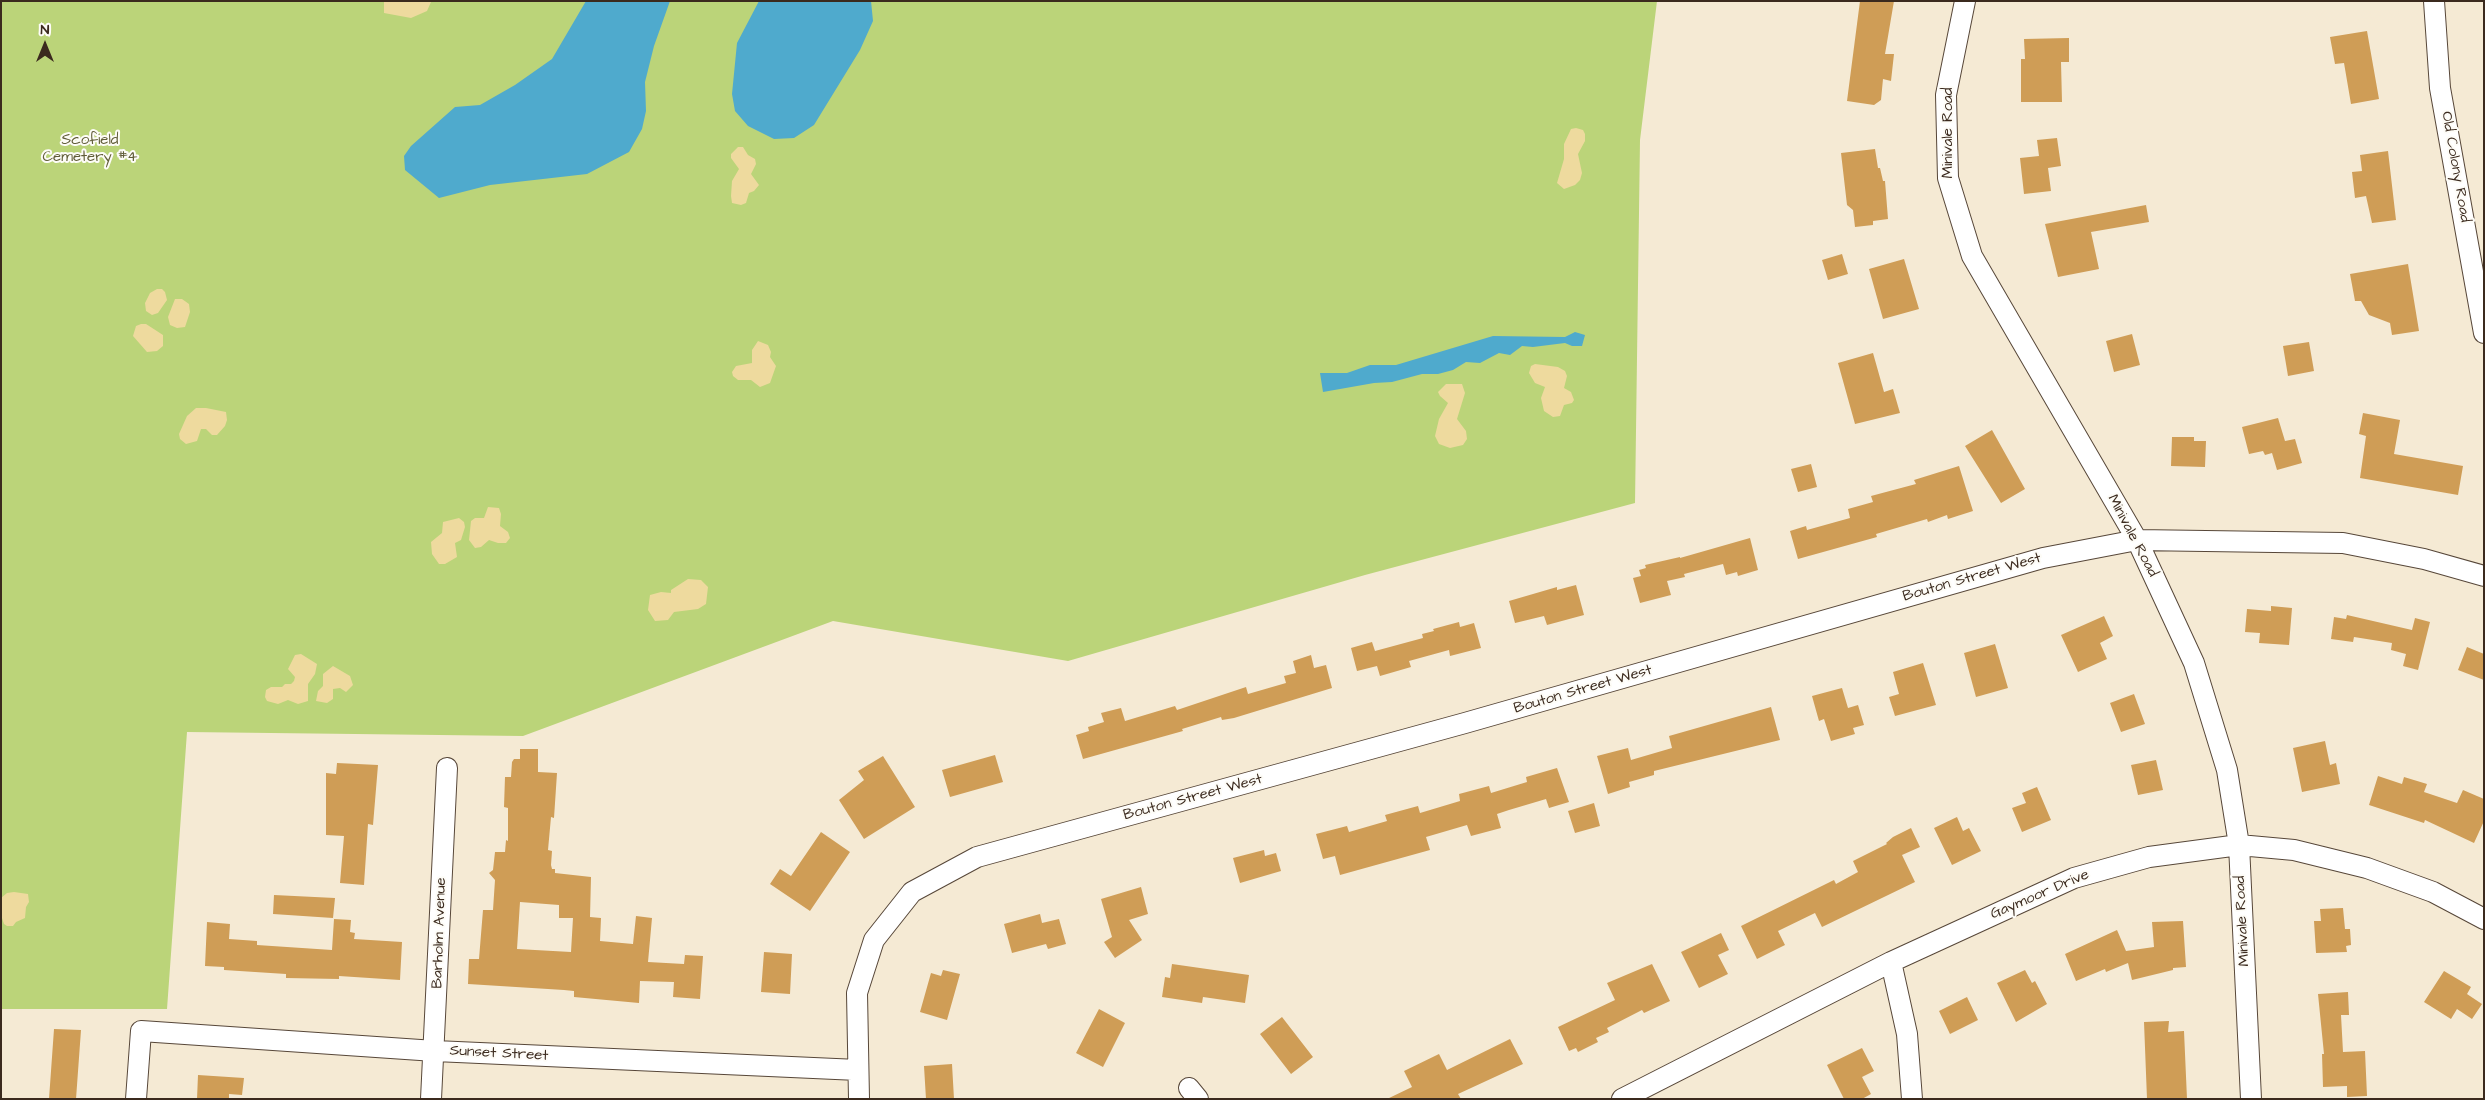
<!DOCTYPE html>
<style>
body{margin:0}
#map{position:relative;width:2485px;height:1100px;overflow:hidden;background:#f5ead4;font-family:"Architects Daughter",sans-serif}
canvas{display:block}
.frame{position:absolute;inset:0;border:2px solid #3b2a1e;pointer-events:none}
.north{position:absolute;left:20px;top:20px;width:50px;height:50px;-webkit-text-stroke:4px #fdfcf7;paint-order:stroke;rotate:0deg;font-size:14px;font-weight:700;line-height:20px;text-align:center;color:#3b2a1e}
.north::after{content:'';display:block;margin:auto;width:18px;height:22px;background:#3b2a1e;clip-path:polygon(50% 0,100% 100%,50% 72%,0 100%)}
</style>
<div id="map">
<canvas width="2485" height="1100"></canvas>
<div class="frame"></div>
<div class="north">N</div>
</div>
<script>
const ctx = document.querySelector('canvas').getContext('2d');
ctx.lineJoin = 'round';
function fill(path, color) { ctx.fillStyle = color; ctx.fill(path, 'evenodd'); }
const toPath = rows => new Path2D(rows.map(r => 'M' + r).join(''));
function strokePath(path, color, width, dash) { ctx.strokeStyle = color; ctx.lineWidth = width; ctx.lineCap = dash ? 'butt' : 'round'; ctx.setLineDash(dash || []); ctx.stroke(path); }
function label(font, color, halo, rows, align = 'center') {
  ctx.font = font + ' "Architects Daughter",sans-serif'; ctx.lineWidth = 4; ctx.setLineDash([]); ctx.textBaseline = 'middle'; ctx.strokeStyle = halo; ctx.fillStyle = color; for (const [text, x, y, turn = 0] of rows) {
    ctx.save(); ctx.translate(x, y); ctx.rotate((+turn || 0) * Math.PI / 180); ctx.textAlign = isNaN(turn) ? turn : align; if (halo) ctx.strokeText(text, 0, 0); ctx.fillText(text, 0, 0); ctx.restore();
  }
}
const green = toPath([
 [1,1,1657,1,1640,140,1635,503,1365,575,1068,661,833,621,523,736,187,732,167,1009,1,1009]
]);
const sand = toPath([
 [384,1,431,1,431,2,427,11,411,18,384,13],
 [1576,128,1583,130,1585,134,1585,141,1578,154,1582,173,1580,180,1575,185,1564,189,1557,183,1564,159,1564,144,1571,129],
 [738,147,743,147,748,155,755,159,756,164,751,174,759,185,754,191,749,193,746,203,741,205,732,203,731,196,732,181,739,169,731,158,731,154],
 [157,289,162,289,165,292,167,300,158,313,152,315,146,311,145,303,150,293],
 [175,299,182,299,189,304,190,312,185,327,177,328,170,325,168,317],
 [141,324,146,324,163,335,163,346,157,351,147,352,133,336,136,326],
 [758,341,768,345,771,352,770,357,776,366,770,383,760,387,751,380,738,380,733,376,732,372,736,366,752,363,752,350],
 [1535,364,1558,367,1565,371,1567,376,1564,388,1571,392,1574,400,1572,403,1564,405,1560,416,1553,417,1544,411,1541,398,1545,387,1535,383,1529,373,1531,366],
 [1446,384,1462,384,1465,393,1457,419,1466,431,1467,439,1463,445,1450,448,1439,444,1435,436,1439,419,1448,403,1440,396,1438,392],
 [196,408,206,408,226,412,227,420,225,426,217,435,212,435,206,429,201,429,197,441,186,444,180,439,179,434,187,416],
 [488,507,499,508,501,514,500,526,508,532,510,538,506,543,498,543,489,540,481,547,475,548,469,540,471,521,475,518,484,518],
 [459,518,464,522,465,527,461,540,455,543,457,557,445,564,439,564,432,554,431,542,442,533,443,522],
 [688,579,701,580,708,587,706,604,698,609,674,612,668,620,655,621,648,610,650,595,661,592,671,593,671,590],
 [301,654,317,664,315,674,308,684,308,701,298,704,288,700,278,704,267,701,265,697,266,690,271,687,282,687,285,684,291,684,294,681,295,677,288,669,295,655],
 [333,666,350,676,353,685,346,692,340,688,333,689,333,699,327,703,316,701,318,691,323,686,323,674],
 [14,892,28,894,29,902,26,907,25,918,16,922,13,926,7,926,4,924,1,915,1,898,7,893]
]);
const water = toPath([
 [586,1,670,1,654,46,645,82,646,111,642,129,629,152,587,174,490,185,439,198,405,170,404,156,411,146,455,107,480,105,515,85,552,59],
 [759,1,871,1,873,21,860,50,814,125,794,138,774,139,748,126,735,111,732,94,737,43],
 [1575,332,1585,335,1582,346,1572,346,1565,343,1533,347,1522,346,1510,355,1499,353,1480,363,1466,362,1453,370,1438,374,1422,374,1392,382,1374,383,1323,392,1320,373,1347,373,1370,365,1396,365,1493,336,1565,337]
]);
const building = toPath([
 [1860,1,1894,1,1885,54,1894,54,1891,81,1883,79,1881,100,1874,105,1847,101],
 [2367,31,2379,99,2351,104,2344,63,2335,64,2330,37],
 [2069,38,2069,62,2061,62,2062,102,2021,102,2021,59,2025,59,2024,39],
 [2057,138,2061,166,2048,168,2051,191,2024,194,2020,158,2039,156,2037,140],
 [1875,149,1878,168,1880,168,1883,181,1885,181,1888,219,1873,221,1873,225,1855,227,1853,210,1847,205,1841,153],
 [2388,151,2396,220,2372,223,2366,196,2355,198,2352,172,2362,171,2360,155],
 [2146,205,2149,222,2091,232,2099,269,2058,277,2045,224],
 [1842,254,1848,274,1828,280,1822,260],
 [1904,259,1919,309,1883,319,1869,269],
 [2408,264,2419,331,2392,335,2390,323,2369,315,2361,301,2355,301,2350,274],
 [2132,334,2140,365,2114,372,2106,341],
 [2309,342,2314,371,2288,376,2283,346],
 [1873,353,1884,392,1893,389,1900,413,1855,424,1838,363],
 [2363,413,2400,420,2394,454,2463,466,2458,495,2360,478,2366,436,2359,434],
 [2278,418,2285,441,2295,439,2302,463,2277,470,2272,453,2265,455,2263,451,2249,454,2242,427],
 [1992,430,2025,489,2001,503,1965,446],
 [2172,437,2194,437,2194,441,2206,441,2205,467,2171,466],
 [1811,464,1817,487,1798,492,1791,469],
 [1959,466,1973,511,1948,519,1947,515,1928,522,1927,519,1876,534,1877,537,1798,559,1790,531,1806,526,1807,530,1850,518,1848,509,1873,502,1871,496,1916,484,1914,480],
 [1750,538,1758,570,1738,576,1737,572,1726,575,1723,564,1684,574,1685,577,1667,581,1671,595,1640,603,1633,578,1641,576,1639,570,1646,568,1645,565,1680,557,1680,558],
 [1576,585,1584,615,1547,625,1544,616,1515,623,1509,601,1557,587,1557,590],
 [2271,606,2292,608,2289,645,2259,643,2260,633,2245,632,2247,609,2271,611],
 [2347,615,2412,630,2415,618,2430,622,2418,670,2403,666,2406,654,2391,650,2392,643,2354,637,2353,642,2331,639,2334,617,2346,619],
 [2104,616,2113,636,2100,643,2107,659,2078,672,2061,635],
 [1459,622,1460,627,1474,623,1481,648,1450,656,1449,650,1409,661,1411,667,1380,676,1377,666,1357,671,1351,648,1372,642,1375,651,1423,638,1422,634,1434,631,1433,629],
 [1995,644,2008,688,1976,697,1964,653],
 [2467,647,2484,654,2484,680,2458,670],
 [1311,655,1314,668,1326,665,1332,688,1234,718,1222,720,1221,717,1182,729,1183,731,1083,759,1076,735,1089,731,1088,727,1104,722,1101,713,1121,708,1125,721,1175,706,1177,710,1246,687,1248,694,1286,683,1284,676,1296,673,1293,661],
 [1923,663,1936,705,1895,716,1889,697,1899,694,1893,672],
 [1842,688,1848,708,1858,705,1864,725,1853,728,1855,734,1831,741,1824,719,1819,721,1812,696],
 [2134,694,2145,724,2121,732,2110,703],
 [1771,707,1780,740,1654,771,1654,775,1629,782,1630,787,1608,794,1597,756,1628,748,1631,760,1672,748,1669,736],
 [2325,741,2330,765,2336,763,2340,784,2302,792,2293,748],
 [520,749,538,749,538,772,557,773,554,818,551,817,548,850,552,851,551,865,552,869,555,869,555,873,591,877,590,917,601,918,600,941,633,944,636,916,652,918,648,962,684,964,685,955,703,956,700,999,673,997,674,982,640,981,639,1003,574,997,574,991,564,990,468,984,469,959,479,959,483,910,493,910,495,880,489,873,493,870,495,852,505,852,506,840,508,841,508,808,504,807,505,777,511,777,512,762,514,759,520,759],
 [520,902,559,905,559,918,573,918,571,952,517,949],
 [995,755,1003,782,950,797,942,770],
 [883,756,915,807,864,839,839,800,864,780,858,771],
 [2156,760,2163,790,2138,795,2131,765],
 [337,763,378,765,373,825,368,824,364,885,340,883,344,836,326,835,326,773,336,774],
 [1557,768,1569,802,1549,808,1546,799,1509,810,1497,814,1501,828,1471,836,1467,825,1426,837,1430,850,1340,875,1335,856,1323,859,1316,834,1347,826,1349,832,1387,821,1385,815,1418,806,1420,813,1460,801,1459,794,1489,786,1491,793,1527,782,1526,777],
 [2378,776,2402,784,2404,777,2427,784,2424,792,2457,803,2463,790,2484,799,2484,821,2474,843,2425,820,2424,823,2369,805],
 [2037,787,2051,820,2022,832,2012,808,2026,803,2022,793],
 [1594,803,1600,826,1575,833,1568,811],
 [1957,817,1963,831,1969,828,1981,851,1952,865,1934,828],
 [1911,828,1920,847,1902,855,1915,882,1822,927,1815,913,1778,931,1785,945,1757,959,1741,926,1834,880,1836,884,1858,872,1853,861,1887,844,1886,843,1893,837],
 [821,832,850,852,810,911,770,884,780,869,791,876],
 [1264,850,1265,856,1276,853,1281,871,1240,883,1233,858],
 [1141,887,1148,914,1129,920,1142,940,1115,958,1104,942,1112,937,1101,899],
 [274,895,335,898,333,918,273,914],
 [2343,908,2345,929,2350,929,2351,945,2346,946,2347,952,2316,953,2314,921,2321,921,2320,909],
 [1040,914,1042,923,1059,919,1066,944,1048,949,1046,944,1012,953,1004,924],
 [334,919,351,920,350,932,355,933,354,939,402,942,400,980,339,976,339,979,286,978,286,974,224,970,224,967,205,966,207,922,230,924,229,939,257,941,257,945,332,950],
 [2183,921,2186,967,2173,968,2173,970,2132,980,2128,963,2106,972,2105,969,2076,981,2065,954,2117,930,2126,951,2154,947,2152,922],
 [1721,933,1729,950,1718,955,1728,974,1699,988,1681,952],
 [764,952,792,954,790,994,761,992],
 [1172,964,1249,975,1245,1003,1203,997,1202,1003,1162,997,1165,977,1170,978],
 [1652,964,1670,1001,1644,1013,1642,1010,1607,1028,1609,1032,1596,1038,1598,1042,1578,1052,1576,1048,1569,1051,1558,1027,1615,1000,1607,983],
 [943,970,960,974,947,1020,920,1012,931,973,941,976],
 [2025,970,2032,983,2035,981,2047,1004,2016,1022,1997,983],
 [2444,971,2471,987,2467,994,2482,1004,2472,1019,2457,1009,2451,1019,2424,1002],
 [2348,992,2349,1015,2341,1015,2343,1052,2365,1051,2367,1096,2347,1097,2347,1086,2323,1087,2322,1054,2324,1054,2318,994],
 [1967,997,1978,1020,1950,1034,1939,1011],
 [1099,1009,1125,1023,1103,1067,1076,1053],
 [1282,1017,1313,1057,1291,1074,1260,1034],
 [2169,1021,2168,1032,2184,1031,2187,1099,2147,1099,2144,1022],
 [54,1029,81,1030,76,1099,49,1099],
 [1510,1039,1523,1064,1458,1094,1461,1099,1387,1099,1412,1087,1404,1071,1439,1054,1447,1070],
 [1862,1048,1874,1071,1862,1077,1871,1094,1862,1099,1844,1099,1827,1065],
 [952,1064,954,1099,926,1099,924,1066],
 [198,1075,244,1078,242,1095,229,1094,229,1099,197,1099]
]);
const minor = toPath([
 [1965,1,1946,95,1948,178,1972,256,2137,540,2194,663,2227,770,2239,845,2251,1099],
 [2434,1,2440,88,2484,333],
 [1891,962,1907,1034,1912,1099],
 [1189,1088,1198,1099],
 [136,1099,141,1031,435,1051,858,1070],
 [431,1099,447,768],
 [859,1099,857,993,874,940,912,892,977,857,1465,723,2043,558,2137,540,2343,543,2424,559,2484,576],
 [1622,1099,1891,962,2074,878,2149,857,2239,845,2294,850,2367,868,2433,892,2484,919]
]);
const streetNames = [
 ["Minivale Road",1949,133,-90],
 ["Old Colony Road",2455,167,80],
 ["Minivale Road",2132,536,62],
 ["Bouton Street West",1972,578,-16],
 ["Bouton Street West",1583,690,-16],
 ["Bouton Street West",1193,798,-15],
 ["Gaymoor Drive",2040,895,-23],
 ["Minivale Road",2243,921,-93],
 ["Barholm Avenue",440,933,-88],
 ["Sunset Street",499,1054,3]
];
const parkNames = [
 ["Scofield",90,141],
 ["Cemetery #4",90,158]
];
fill(green, '#bbd479');
fill(sand, '#eeda9e');
fill(water, '#4faacd');
fill(building, '#cf9d56');
strokePath(minor, '#574739', 22);
strokePath(minor, '#fff', 20);
label('15px', '#3b2a1e', '#fdfcf7', streetNames);
label('15px', '#615d39', '#fdfcf7', parkNames);
</script>
